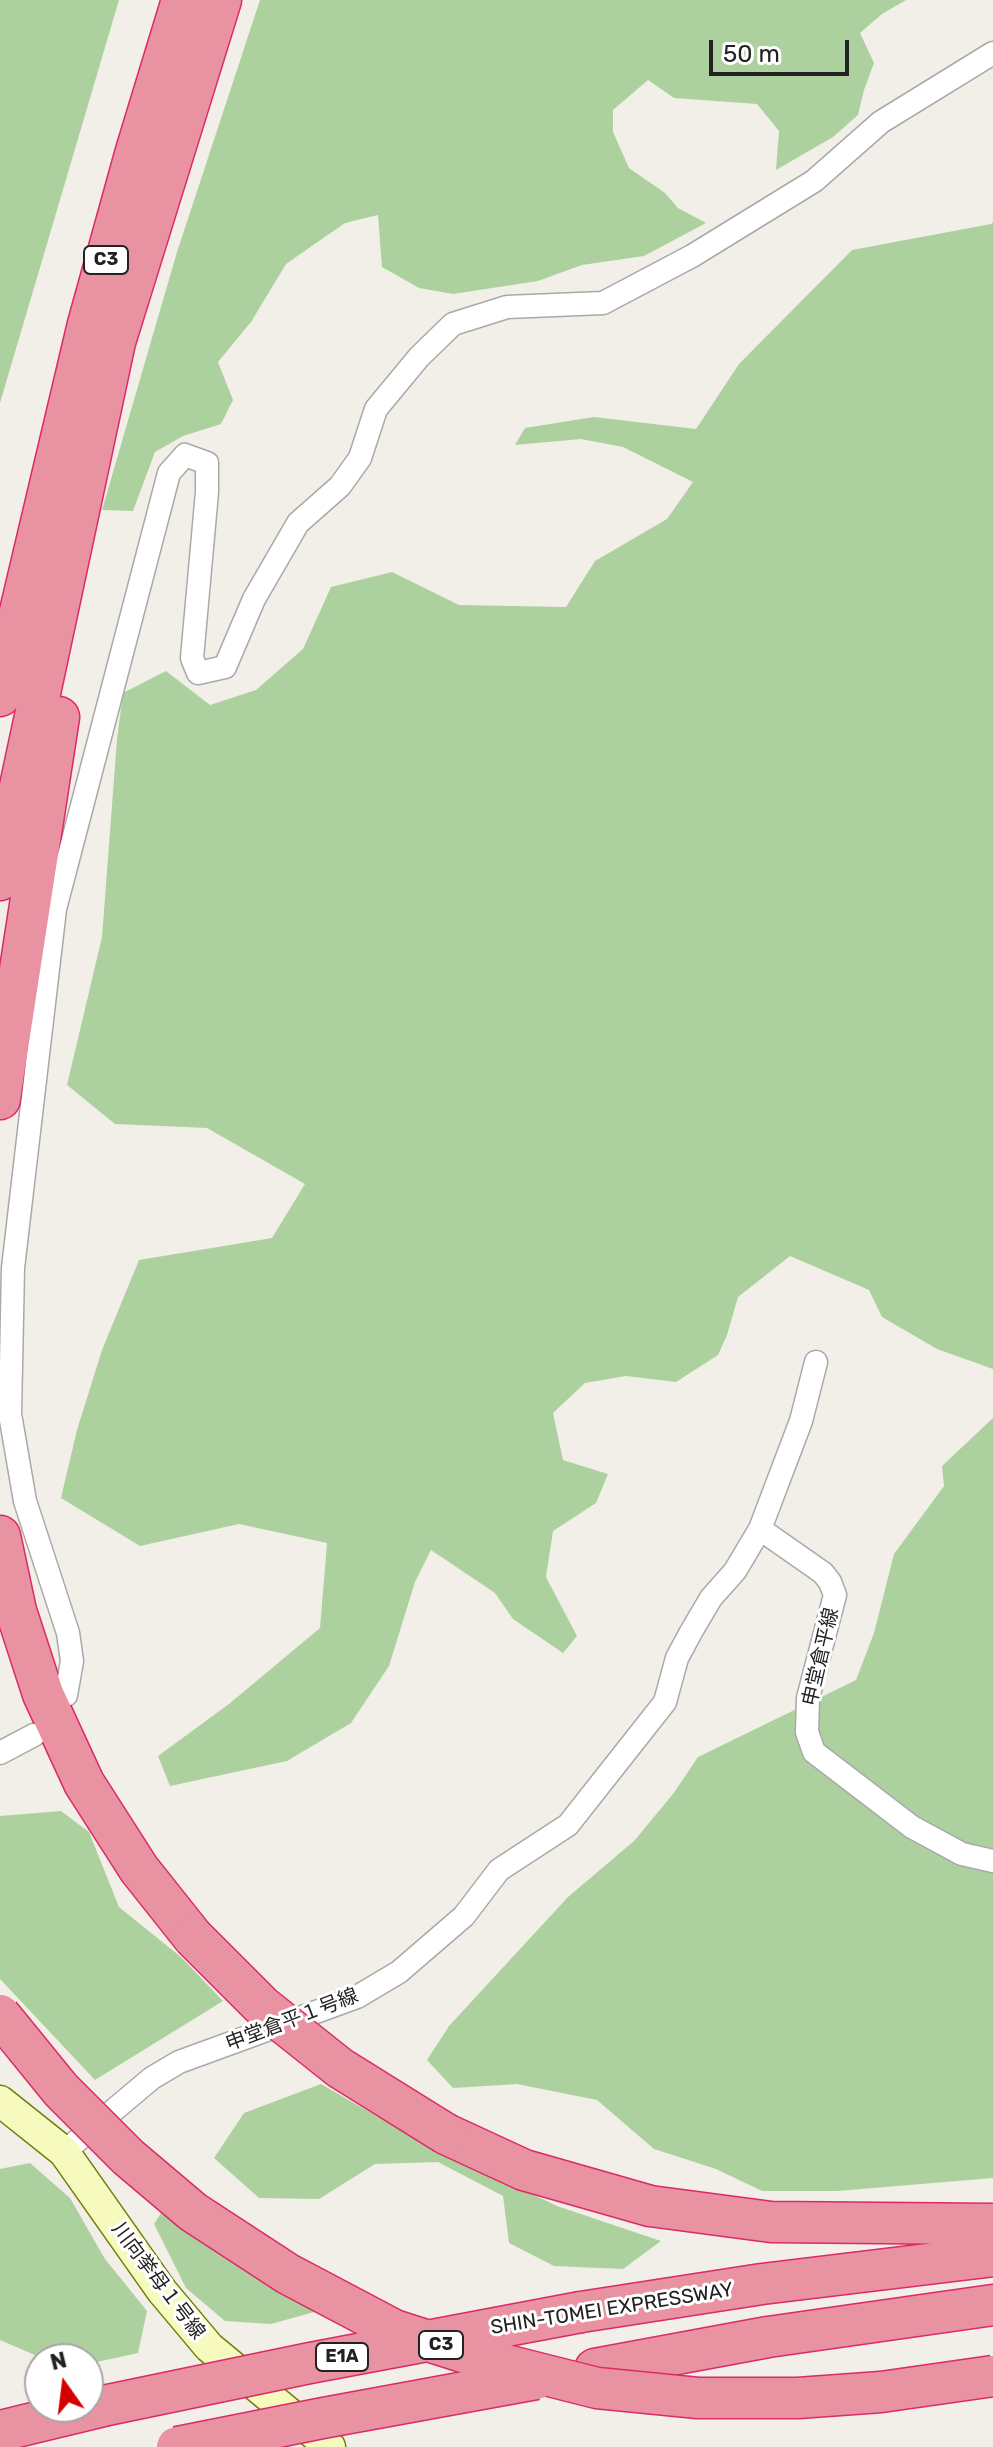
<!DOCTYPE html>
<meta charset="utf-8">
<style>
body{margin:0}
#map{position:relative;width:993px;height:2447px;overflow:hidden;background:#f2efe9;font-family:Rubik,sans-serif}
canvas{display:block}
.north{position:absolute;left:24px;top:2343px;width:80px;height:80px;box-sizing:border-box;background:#fff;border:2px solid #a7a7a7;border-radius:50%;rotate:346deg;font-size:22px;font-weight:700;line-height:32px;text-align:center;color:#222}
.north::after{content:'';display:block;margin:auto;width:28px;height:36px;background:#d40000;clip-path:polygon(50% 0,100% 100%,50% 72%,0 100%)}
.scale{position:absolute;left:709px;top:40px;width:140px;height:36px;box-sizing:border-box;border:4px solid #222;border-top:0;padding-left:10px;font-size:24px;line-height:28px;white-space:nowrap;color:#222;-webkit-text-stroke:6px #fff;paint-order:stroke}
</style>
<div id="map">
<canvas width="993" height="2447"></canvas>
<div class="north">N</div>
<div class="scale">50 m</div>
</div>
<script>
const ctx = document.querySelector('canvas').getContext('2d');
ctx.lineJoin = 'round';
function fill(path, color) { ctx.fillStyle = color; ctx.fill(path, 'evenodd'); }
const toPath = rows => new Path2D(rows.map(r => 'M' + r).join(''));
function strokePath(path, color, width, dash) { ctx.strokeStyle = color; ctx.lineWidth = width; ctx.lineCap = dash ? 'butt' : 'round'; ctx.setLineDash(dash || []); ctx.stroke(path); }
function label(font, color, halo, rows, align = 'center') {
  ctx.font = font + ' Rubik,"Noto Sans JP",sans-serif'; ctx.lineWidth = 6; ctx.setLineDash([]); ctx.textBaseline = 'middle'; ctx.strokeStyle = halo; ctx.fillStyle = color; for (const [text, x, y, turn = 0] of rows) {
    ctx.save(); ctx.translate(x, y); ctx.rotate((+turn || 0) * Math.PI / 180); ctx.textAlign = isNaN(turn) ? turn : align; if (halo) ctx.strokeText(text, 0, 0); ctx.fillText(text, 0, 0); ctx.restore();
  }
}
const forest = toPath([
 [0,0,119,0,0,403],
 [260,0,906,0,882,14,860,33,874,63,864,90,858,115,833,137,776,170,779,131,757,104,674,98,648,80,613,110,613,132,629,168,665,193,678,208,706,223,644,256,582,265,538,281,453,294,419,288,382,267,378,215,345,223,286,264,251,322,218,362,233,400,221,424,183,436,155,452,133,511,102,510,177,252],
 [993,222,993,1369,937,1349,882,1317,869,1290,790,1256,738,1297,727,1335,718,1355,676,1382,626,1376,585,1383,553,1413,563,1460,608,1474,596,1503,553,1531,546,1577,577,1636,563,1653,513,1619,495,1593,431,1550,415,1582,389,1666,351,1723,287,1761,170,1786,158,1756,229,1704,320,1628,327,1543,239,1524,140,1546,61,1498,77,1430,102,1350,139,1260,272,1238,305,1184,207,1128,115,1124,67,1085,102,937,117,739,123,693,166,671,210,705,256,690,303,649,331,587,392,572,459,605,566,607,595,561,667,519,693,482,623,447,581,439,515,445,525,428,594,417,696,429,739,364,852,250,991,224],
 [993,1418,993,2178,838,2191,762,2191,716,2169,654,2149,597,2100,517,2084,453,2088,427,2060,449,2026,568,1897,634,1841,673,1794,698,1757,856,1680,874,1633,894,1554,944,1486,942,1466],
 [61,1811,89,1832,119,1907,181,1957,223,2001,95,2080,0,1979,0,1816],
 [321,2084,411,2136,557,2206,661,2241,623,2269,554,2266,509,2243,503,2196,438,2162,375,2164,319,2199,259,2198,214,2158,244,2113],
 [30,2163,70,2198,105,2259,147,2311,138,2353,88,2364,88,2359,44,2359,0,2340,0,2169],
 [161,2213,228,2257,318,2311,271,2324,225,2321,186,2288,154,2224]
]);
const street = toPath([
 [760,1529,823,1573,830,1582,835,1595,808,1698,807,1732,814,1752,912,1827,962,1854,993,1861],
 [66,1695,72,1661,68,1633,25,1501,10,1414,13,1268,55,909,169,473,185,455,207,463,207,492,192,658,198,673,225,667,254,599,298,523,340,486,360,458,376,409,419,357,453,324,507,307,603,303,692,256,814,181,881,122,993,53],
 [0,1753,34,1735],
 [64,2152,152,2078,179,2062,357,1997,399,1972,464,1916,499,1870,568,1825,665,1702,677,1658,691,1632,711,1598,735,1571,760,1529,801,1421,816,1362]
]);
const secondary = toPath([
 [0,2101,64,2152,162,2291,209,2347,330,2447]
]);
const highway = toPath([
 [0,696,88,324,136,151,182,0],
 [0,880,115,342,221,0],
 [0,1099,59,717],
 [0,1536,16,1611,43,1694,84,1783,139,1869,193,1937],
 [446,2134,524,2170,650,2206,771,2222,993,2224],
 [581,2312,762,2284,993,2256],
 [595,2369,768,2337,993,2305],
 [0,2431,103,2406]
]);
const highwayBridge = toPath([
 [193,1937,262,2006,340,2068,446,2134],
 [0,2015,61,2090,128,2157,193,2212,288,2274,394,2330,494,2362,597,2388,698,2398,798,2398,881,2392,993,2376],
 [103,2406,310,2363,581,2312],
 [177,2447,323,2418,536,2379]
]);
const shields = [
 [106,260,44],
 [441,2345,44],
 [342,2357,52]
];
const shieldNames = [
 ["C3",106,260],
 ["C3",441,2345],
 ["E1A",342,2357]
];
const streetNames = [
 ["申堂倉平線",821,1657,-77],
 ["申堂倉平１号線",292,2020,-21],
 ["川向挙母１号線",158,2281,53],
 ["SHIN-TOMEI EXPRESSWAY",612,2309,-9]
];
fill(forest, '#add19e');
strokePath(street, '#a9a9a9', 25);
strokePath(secondary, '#707d05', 33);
strokePath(highway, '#dc2a67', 43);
strokePath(street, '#fff', 22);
strokePath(secondary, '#f7fabf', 30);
strokePath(highway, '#e892a2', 40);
strokePath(highwayBridge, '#dc2a67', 43, []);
strokePath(highwayBridge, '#e892a2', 40);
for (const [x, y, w] of shields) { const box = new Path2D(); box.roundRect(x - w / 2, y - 14, w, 28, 6); ctx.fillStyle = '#fff'; ctx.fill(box); strokePath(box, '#222', 2); }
label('bold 18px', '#222', null, shieldNames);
label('20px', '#222', '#fff', streetNames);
</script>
